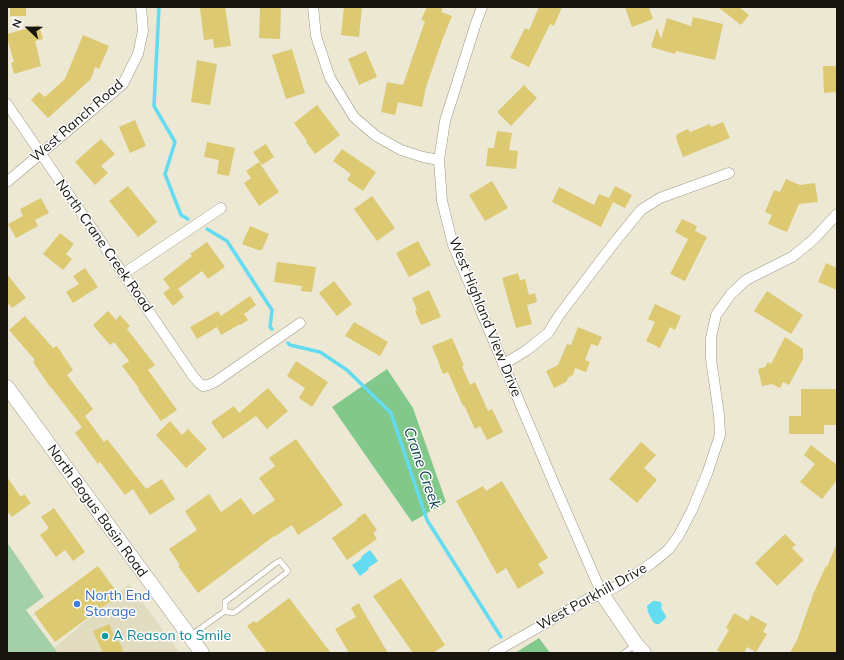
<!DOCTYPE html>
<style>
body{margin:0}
#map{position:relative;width:844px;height:660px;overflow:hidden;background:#ece8d3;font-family:Mulish,sans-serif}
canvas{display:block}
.frame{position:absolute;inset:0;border:8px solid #17150e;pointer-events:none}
.north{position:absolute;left:8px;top:8px;width:40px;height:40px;-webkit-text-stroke:3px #fff;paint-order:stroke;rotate:292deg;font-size:11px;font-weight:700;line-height:16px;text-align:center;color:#17150e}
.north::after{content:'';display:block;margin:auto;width:14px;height:18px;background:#17150e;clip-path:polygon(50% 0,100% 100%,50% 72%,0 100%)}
</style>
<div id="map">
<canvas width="844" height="660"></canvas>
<div class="frame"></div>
<div class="north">N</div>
</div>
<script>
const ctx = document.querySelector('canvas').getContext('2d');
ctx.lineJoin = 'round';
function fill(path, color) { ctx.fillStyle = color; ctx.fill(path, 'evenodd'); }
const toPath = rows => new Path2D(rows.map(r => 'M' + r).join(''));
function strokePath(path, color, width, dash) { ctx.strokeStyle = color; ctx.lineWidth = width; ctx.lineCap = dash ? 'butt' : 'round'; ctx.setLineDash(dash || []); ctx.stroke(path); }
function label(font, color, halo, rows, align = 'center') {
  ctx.font = font + ' Mulish,sans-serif'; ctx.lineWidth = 3; ctx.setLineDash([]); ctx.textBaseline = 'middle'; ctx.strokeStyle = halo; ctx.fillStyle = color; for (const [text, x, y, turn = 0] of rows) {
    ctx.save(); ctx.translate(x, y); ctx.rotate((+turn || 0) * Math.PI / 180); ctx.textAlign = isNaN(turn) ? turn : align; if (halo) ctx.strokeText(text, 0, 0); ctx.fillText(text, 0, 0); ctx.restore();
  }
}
const built = toPath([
 [129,584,180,653,58,653,54,648]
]);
const green = toPath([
 [7,542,44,597,26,610,58,653,7,653]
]);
const forest = toPath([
 [387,369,413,408,446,502,412,522,332,407],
 [539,638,550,653,515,653]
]);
const water = toPath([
 [370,550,378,561,369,567,368,570,360,576,352,565,361,559,362,556],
 [653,601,656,601,661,602,662,606,661,608,666,616,665,619,659,624,656,624,653,622,648,612,647,606]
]);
const stream = toPath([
 [159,7,154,106,175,142,165,174,181,215,188,219],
 [207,229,227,241,272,310,270,327,272,329],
 [288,343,290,345,320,352,347,370,391,413,427,520,501,637]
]);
const building = toPath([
 [10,7,26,7,26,16,10,16],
 [211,7,225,7,231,46,214,48,213,39,204,40,200,8],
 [260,7,281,7,280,39,259,38],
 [344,7,362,7,359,37,341,35],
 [427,7,443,7,441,12,452,16,443,38,426,87,422,107,398,102,395,115,381,112,387,82,403,85,425,21,421,20],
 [539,7,562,7,554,26,550,24,529,67,510,58,525,28,529,30],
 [625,7,649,7,653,19,632,27],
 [718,7,739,7,749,15,741,25],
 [693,17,723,24,715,60,676,51,675,54,651,47,657,28,661,39,667,18,691,26],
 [39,25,43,39,35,41,41,66,14,74,11,63,14,62,7,38,7,34],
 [83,35,109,46,99,69,95,67,91,79,48,118,31,100,39,92,45,97,65,79],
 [292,49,305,93,286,99,272,55],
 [366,51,377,77,359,85,348,59],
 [197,60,217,64,210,105,191,102],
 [823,66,837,66,837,92,824,93],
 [524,85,537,98,511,126,497,112],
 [317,105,340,135,315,154,306,142,307,141,294,123],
 [135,120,146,146,130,153,119,127],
 [723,122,730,138,683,157,676,138,677,134,688,129,690,132,710,124,711,127],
 [497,131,512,133,509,150,518,151,516,169,486,166,488,148,494,148],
 [101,139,115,154,101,166,108,173,95,185,75,162],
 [207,142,235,148,229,176,217,174,219,160,204,157],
 [266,144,274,157,262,165,253,152],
 [342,149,376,172,363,191,347,180,351,174,333,161],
 [259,162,279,192,259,206,244,183,251,178,246,171],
 [786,179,800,185,815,183,818,202,799,204,787,232,768,224,772,215,765,212,774,190,780,192],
 [492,181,508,208,485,221,469,195],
 [128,186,157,222,138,237,109,201],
 [615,186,632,195,625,208,613,202,601,227,552,202,559,187,594,205,599,194,609,198],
 [372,196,395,228,377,241,354,209],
 [41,198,49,213,35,220,38,226,16,238,8,224,23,216,20,209],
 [682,219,697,226,695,231,707,237,685,281,670,274,688,239,675,232],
 [250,226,269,234,262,250,258,250,242,244],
 [60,233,74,244,66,254,72,259,63,270,43,254],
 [418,241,431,265,409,277,396,253],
 [207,242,225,267,208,279,202,271,178,289,184,297,173,306,163,293,170,288,163,279,192,256,190,254],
 [277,262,316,267,312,292,301,291,302,286,274,282],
 [826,263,837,268,837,290,818,282],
 [85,268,98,287,73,303,66,292,79,284,73,276],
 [518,273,520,280,525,279,529,295,535,293,537,302,527,305,532,324,516,328,502,278],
 [7,274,26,298,12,308,7,302],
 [334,281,352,304,337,316,319,293],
 [429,290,441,317,421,325,415,311,417,310,412,298],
 [767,291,803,315,791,334,754,311],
 [250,296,256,305,244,314,248,320,240,325,240,324,221,335,217,327,197,339,190,327,218,311,221,316],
 [655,304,681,316,675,330,670,327,660,348,646,341,655,322,648,319],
 [108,311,116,320,120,315,130,326,127,329,155,365,148,370,177,410,161,421,138,389,139,388,122,366,129,361,114,342,110,345,93,325],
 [25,316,53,348,57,346,73,370,67,375,93,409,85,416,104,442,107,439,146,489,162,479,175,499,150,515,133,489,125,495,100,462,98,464,75,433,82,427,50,386,50,387,33,362,35,360,9,330],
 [354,322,388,342,380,356,345,336],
 [578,327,602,337,598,346,591,344,585,360,590,362,586,372,575,368,573,375,569,377,566,382,554,388,546,371,558,365,567,344,571,345],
 [785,337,803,349,803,359,789,385,783,382,780,388,772,384,762,386,758,369,765,367,768,362,771,364],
 [452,338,464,366,462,366,470,385,475,382,488,411,492,409,503,432,487,440,480,426,475,429,464,405,463,406,448,372,443,374,432,346],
 [296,361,328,382,312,407,299,398,305,388,287,376],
 [268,388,288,411,267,429,256,416,223,439,211,422,234,406,239,413],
 [801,389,837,389,837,425,824,425,824,434,789,434,789,416,801,416],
 [170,421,182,435,188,429,207,449,186,468,156,435],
 [296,439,343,505,298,535,292,525,274,537,274,536,198,593,178,566,180,565,169,549,197,530,185,511,209,494,221,512,241,498,253,515,275,500,259,478,275,466,269,458],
 [641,442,656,455,644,468,657,480,637,503,609,479],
 [811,445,837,465,837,480,822,499,800,482,815,464,804,455],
 [7,477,21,497,24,494,31,503,12,517,7,511],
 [502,481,548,558,538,564,544,573,518,589,506,568,497,574,456,501,483,486,486,491],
 [54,508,85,552,73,561,65,550,56,557,40,535,49,528,41,517],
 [365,513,377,530,373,533,377,539,347,560,332,538,357,520,356,519],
 [785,534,796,545,792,548,804,560,777,586,755,563],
 [837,543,837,653,790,653,795,643,796,643,814,592,826,566,827,567],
 [98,566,119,595,55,642,34,613],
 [401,578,445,645,433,653,413,653,373,596],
 [289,598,331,653,267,653,247,626,254,621,256,623],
 [359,603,362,609,388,653,349,653,335,629,356,617,351,608],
 [734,613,748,621,751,615,767,624,763,632,767,634,756,652,747,647,744,653,722,653,717,650,729,630,726,628],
 [109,624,117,642,119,641,124,653,103,653,93,631]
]);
const lane = toPath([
 [280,561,288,571,286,573,235,612,232,613,225,611,225,602,276,563,280,561],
 [190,636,225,611],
 [624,653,635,645]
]);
const street = toPath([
 [313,7,316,36,330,78,354,117,376,136,401,150,423,157,439,160],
 [482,7,476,23,445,121,439,160,442,201,453,245,555,486,602,594],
 [7,104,193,376,199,383,203,386,208,385,215,382,300,323],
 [7,182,123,84,138,54,143,31,141,7],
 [123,274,221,208],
 [504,364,527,350,548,333,560,314,614,243,641,210,660,198,729,173],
 [493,653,588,599,602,594,619,585,652,563,669,549,679,535,692,510,707,474,720,435,719,415,711,359,711,338,716,315,731,294,746,280,792,257,813,240,837,214]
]);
const secondary = toPath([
 [7,387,202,653],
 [602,594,636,644,644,653]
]);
const markers = [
 [77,604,4,"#3f7fe0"],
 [105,636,4,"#0f9aa8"]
];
const streetNames = [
 ["West Ranch Road",77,121,-41],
 ["North Crane Creek Road",104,246,55],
 ["West Highland View Drive",485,317,68],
 ["North Bogus Basin Road",97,511,54],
 ["West Parkhill Drive",592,597,-29]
];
const shopNames = [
 ["North End",85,596],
 ["Storage",85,612]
];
const cultureNames = [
 ["A Reason to Smile",113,636]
];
const waterNames = [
 ["Crane Creek",422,468,71]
];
fill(built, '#e1dbbf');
fill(green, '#a4d0a9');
fill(forest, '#82c88b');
fill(water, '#63dbf1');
strokePath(stream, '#63dbf1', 3.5);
fill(building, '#dcc971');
strokePath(lane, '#9d9885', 6);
strokePath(street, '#9d9885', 11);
strokePath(secondary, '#9d9885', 15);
strokePath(lane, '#fff', 5);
strokePath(street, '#fff', 10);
strokePath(secondary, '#fff', 14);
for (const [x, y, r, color] of markers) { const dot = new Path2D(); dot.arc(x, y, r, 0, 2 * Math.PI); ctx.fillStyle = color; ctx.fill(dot); strokePath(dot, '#fff', 1.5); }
label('14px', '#17150e', '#fff', streetNames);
label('14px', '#366cbe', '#fff', shopNames, 'left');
label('14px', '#0d838f', '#fff', cultureNames, 'left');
label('italic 15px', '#0e454e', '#fff', waterNames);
</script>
